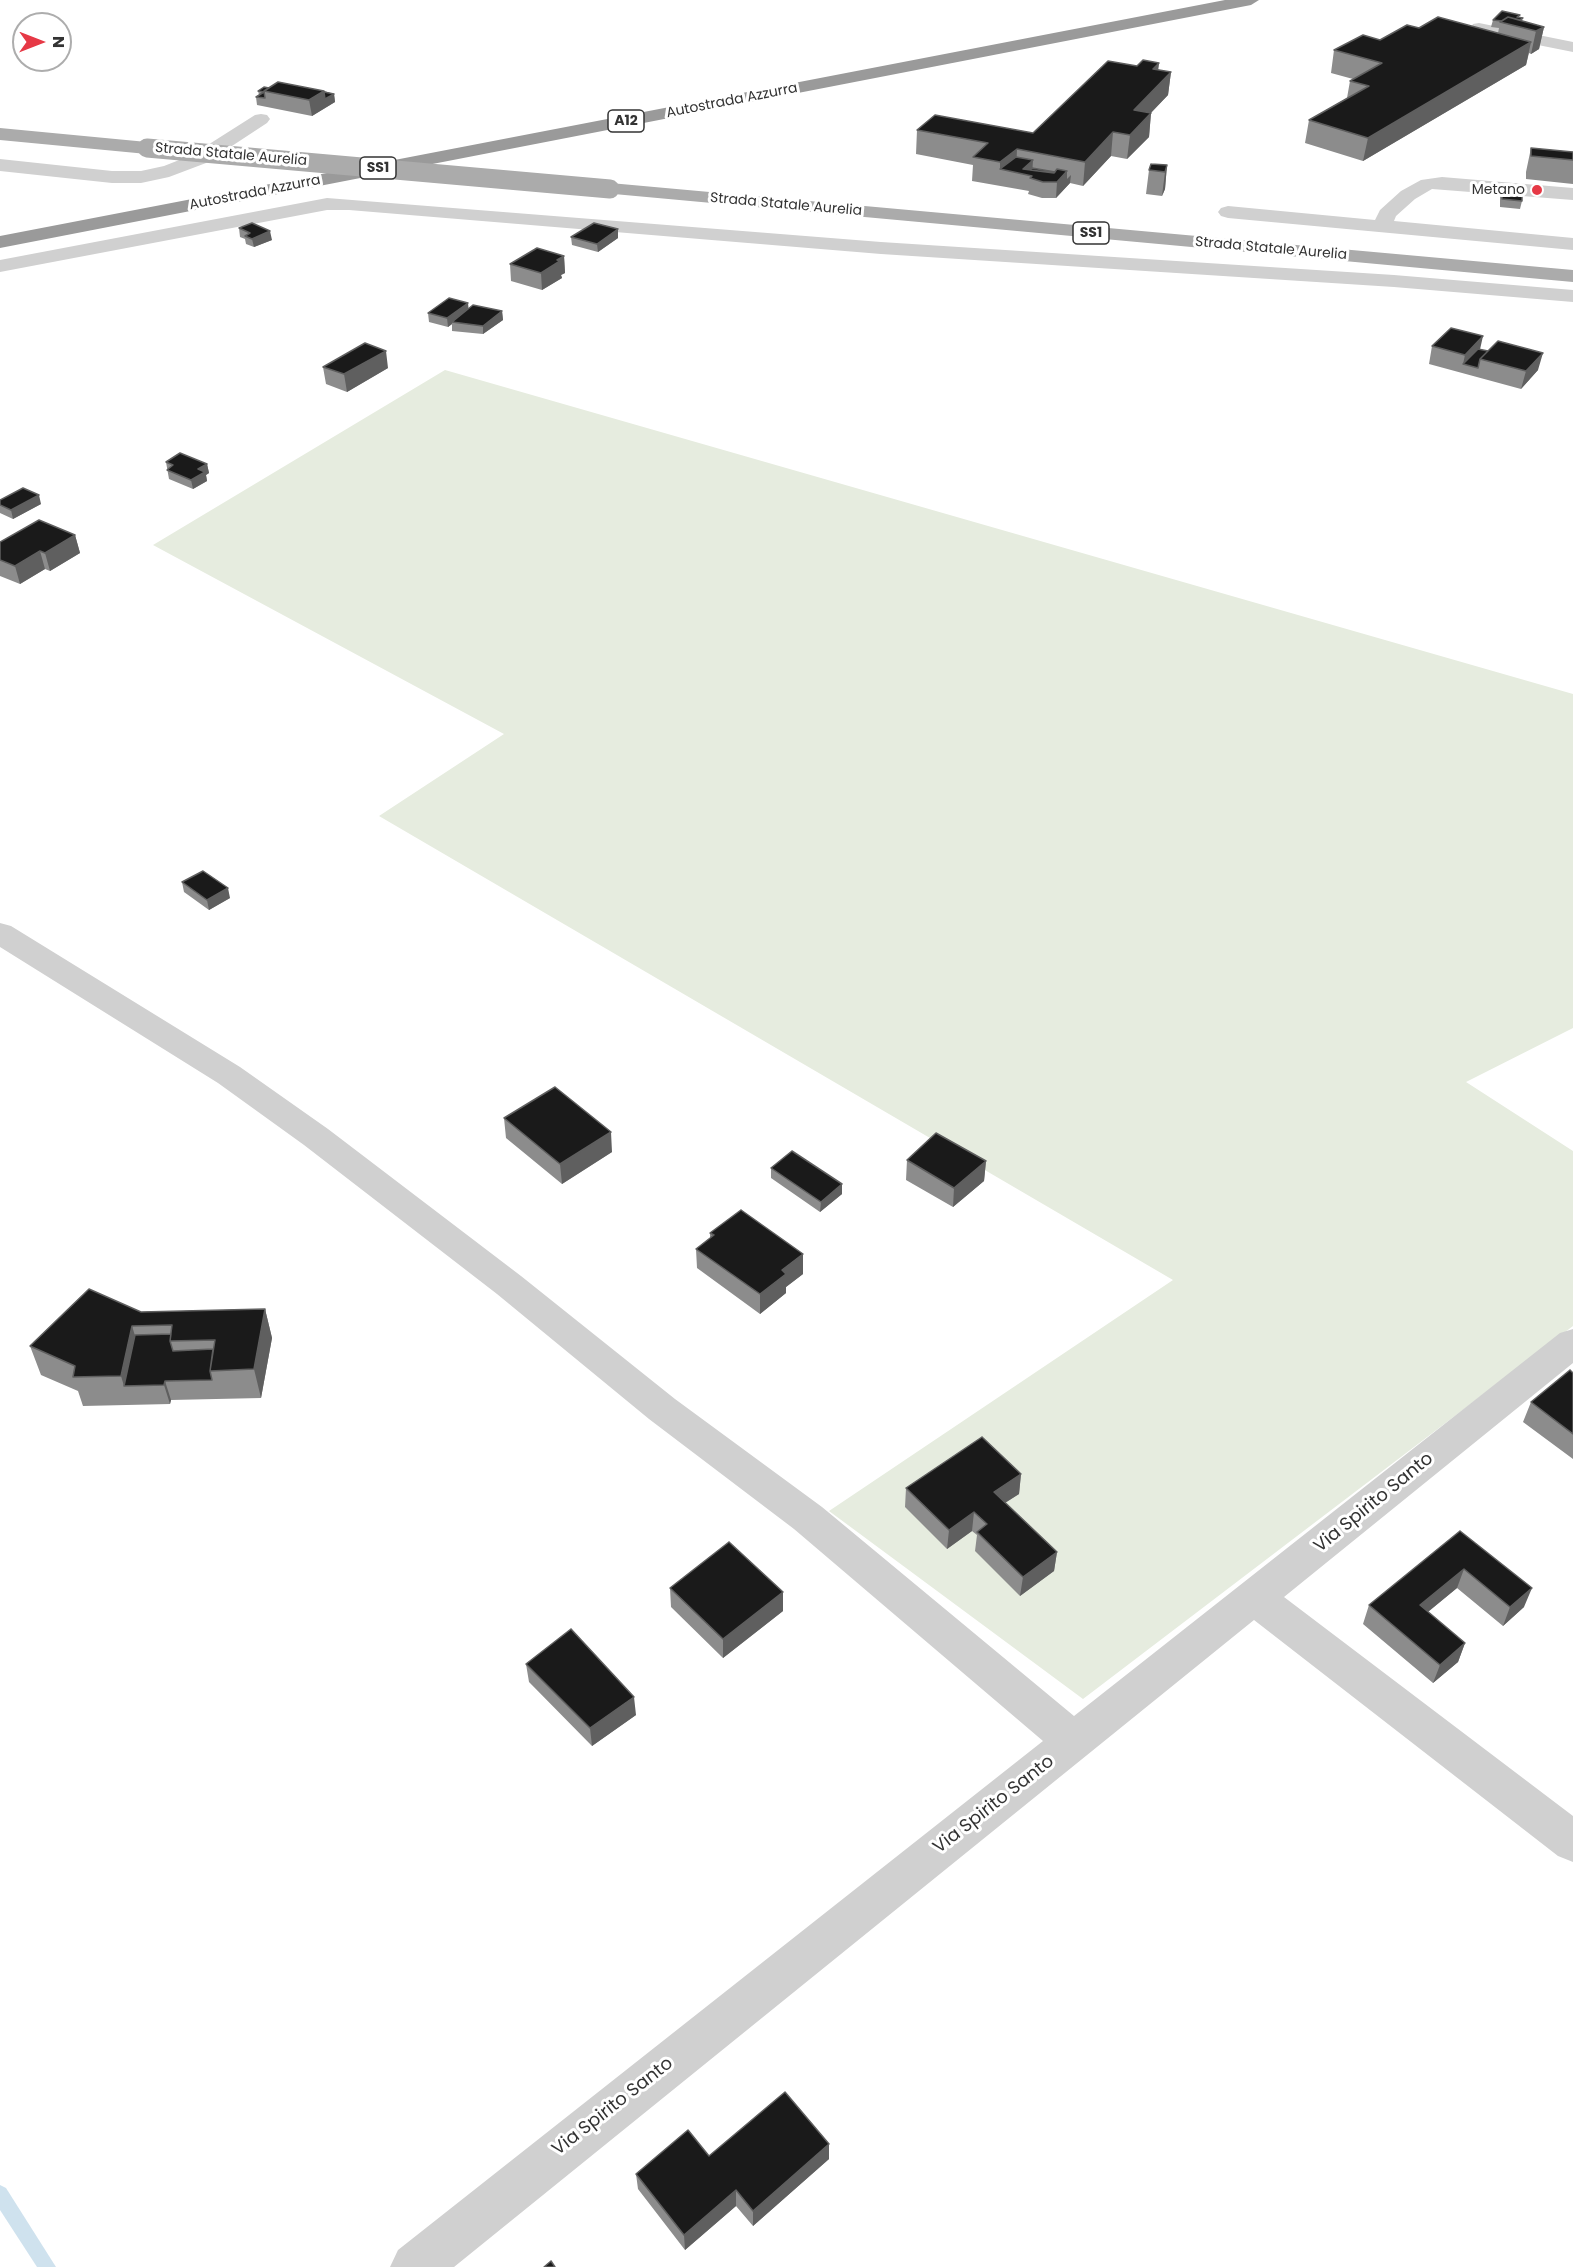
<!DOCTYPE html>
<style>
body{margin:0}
#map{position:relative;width:1573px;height:2267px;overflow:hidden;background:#fff;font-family:Poppins,sans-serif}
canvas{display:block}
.north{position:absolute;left:12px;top:12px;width:60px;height:60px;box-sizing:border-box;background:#fff;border:2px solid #adadad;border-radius:50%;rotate:90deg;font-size:16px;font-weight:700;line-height:24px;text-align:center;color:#333}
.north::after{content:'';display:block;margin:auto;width:21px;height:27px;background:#e63946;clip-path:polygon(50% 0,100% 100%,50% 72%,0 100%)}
</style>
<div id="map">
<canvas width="1573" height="2267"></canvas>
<div class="north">N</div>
</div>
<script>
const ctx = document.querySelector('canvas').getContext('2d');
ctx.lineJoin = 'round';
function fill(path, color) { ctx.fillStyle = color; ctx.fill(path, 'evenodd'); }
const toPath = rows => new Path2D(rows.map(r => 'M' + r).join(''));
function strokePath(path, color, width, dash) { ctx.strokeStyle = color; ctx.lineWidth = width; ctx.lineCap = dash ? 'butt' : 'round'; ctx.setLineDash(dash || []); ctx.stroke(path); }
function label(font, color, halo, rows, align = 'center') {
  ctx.font = font + ' Poppins,sans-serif'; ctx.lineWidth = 6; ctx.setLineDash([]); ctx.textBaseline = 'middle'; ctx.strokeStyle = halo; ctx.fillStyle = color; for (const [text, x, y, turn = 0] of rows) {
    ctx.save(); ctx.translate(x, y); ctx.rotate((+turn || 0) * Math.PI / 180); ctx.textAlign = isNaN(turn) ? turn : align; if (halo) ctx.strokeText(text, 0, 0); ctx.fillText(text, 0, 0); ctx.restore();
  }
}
const green = toPath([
 [445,370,1573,694,1573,1028,1466,1082,1573,1151,1573,1326,1083,1699,829,1511,1173,1280,379,816,504,734,153,545]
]);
const stream = toPath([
 [0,2185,6,2188,56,2267,37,2267,0,2210,0,2185]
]);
const minor = toPath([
 [1479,23,1573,42,1573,52,1473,32,1471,28,1473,24,1479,23],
 [261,114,267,115,270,119,267,123,206,163,169,177,141,183,112,183,0,171,0,159,112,171,141,171,164,166,192,155,255,115,261,114],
 [1442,177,1573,188,1573,200,1432,189,1415,199,1396,216,1394,221,1573,238,1573,250,1228,218,1221,216,1218,212,1221,208,1228,206,1375,220,1380,210,1401,191,1421,180,1442,177],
 [327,198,881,242,1394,275,1573,290,1573,302,1394,287,881,254,349,210,327,210,0,272,0,260,327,198],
 [0,923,11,926,240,1067,328,1129,521,1276,675,1399,822,1507,1074,1716,1560,1333,1573,1329,1573,1363,1284,1597,1573,1816,1573,1862,1558,1856,1254,1620,454,2267,390,2267,398,2250,1043,1741,794,1529,649,1419,497,1294,304,1145,218,1083,0,947,0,923]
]);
const major = toPath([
 [0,128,147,142,154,144,156,148,154,152,147,154,0,140,0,128],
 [610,183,1573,270,1573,282,603,193,600,189,603,185,610,183]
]);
const highway = toPath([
 [1225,0,1259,0,1251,5,0,248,0,236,1225,0]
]);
const majorBridge = toPath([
 [147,148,610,189]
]);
const wall = toPath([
 [1520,15,1519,17,1523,18,1522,21,1544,27,1539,49,1531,54,1529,53,1526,65,1363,161,1305,143,1309,120,1347,98,1350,81,1353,79,1331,73,1334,50,1380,40,1419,28,1498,33,1499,28,1491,27,1493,20],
 [1159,63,1158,70,1171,72,1168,95,1151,113,1149,137,1127,159,1111,156,1083,186,1070,183,1056,198,1042,198,1028,194,1029,191,972,181,973,165,916,154,917,130,1033,133,1137,66],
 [269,88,334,94,335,102,312,116,257,105,256,97,259,95,258,91],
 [1531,148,1573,152,1573,184,1526,179,1526,172],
 [1167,165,1165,189,1162,196,1146,194,1149,170],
 [1502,185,1522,201,1520,209,1500,207,1500,194],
 [239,228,272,240,254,247,246,244,245,239,240,237],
 [571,237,618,238,598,252,572,245],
 [564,256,565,273,561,275,562,278,542,290,511,281,510,264],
 [469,308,502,311,503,320,483,334,452,331,452,324,448,327,429,322,428,313],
 [1432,346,1480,349,1538,370,1521,389,1429,364],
 [323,367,388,368,347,392,326,384],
 [166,462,207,464,209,473,206,475,207,481,193,489,169,479],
 [0,500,41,504,13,519,0,513],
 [75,535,80,553,50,571,45,569,20,584,0,576,0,542],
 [182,882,230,898,209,910,184,892],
 [504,1118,612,1152,562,1184,506,1138],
 [907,1160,986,1161,984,1181,953,1207,906,1180],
 [771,1168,842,1184,842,1194,820,1212,771,1178],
 [710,1233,803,1274,786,1287,786,1293,760,1314,697,1268,696,1249,710,1238],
 [265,1309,272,1338,261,1398,171,1400,170,1404,83,1406,78,1391,41,1375,30,1346,141,1312],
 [1573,1373,1573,1459,1523,1422,1531,1402],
 [1021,1474,1019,1494,1005,1503,1057,1552,1054,1571,1020,1596,975,1551,977,1535,972,1531,947,1549,905,1507,906,1488],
 [1460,1531,1524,1607,1503,1626,1457,1588,1428,1612,1465,1643,1458,1662,1433,1683,1363,1624,1369,1605],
 [670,1588,783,1592,783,1611,723,1658,671,1607],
 [526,1664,636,1715,592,1746,529,1682],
 [709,2156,829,2159,753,2226,736,2206,685,2250,638,2189,636,2174]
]);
const shadedWall = toPath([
 [1544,27,1539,49,1531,54,1536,31],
 [1531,42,1526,65,1363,161,1368,138],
 [1159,63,1156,86,1153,69],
 [1171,72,1168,95,1141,123,1151,113,1149,137,1127,159,1130,135,1134,110],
 [324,91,334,94,335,102,312,116,309,100],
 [1113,132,1111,156,1083,186,1085,162],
 [1017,149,1016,172,1000,169,1000,162],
 [1033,160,1032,176,1023,169],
 [1167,165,1165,189,1162,196,1165,172],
 [1067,171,1067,179,1071,175,1070,183,1056,198,1057,182],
 [618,229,618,238,598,252,597,244],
 [270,231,272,240,254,247,252,239],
 [564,256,565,273,561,275,562,278,542,290,541,273],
 [468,303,469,312,452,322,452,324,448,327,447,318],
 [502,311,503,320,483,334,483,326],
 [1483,336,1479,354,1463,364,1465,355],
 [386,351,388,368,347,392,344,374],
 [1543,353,1538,370,1521,389,1526,371],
 [207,464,209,473,206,475,207,481,193,489,191,480,198,469],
 [39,495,41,504,13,519,11,510],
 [75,535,80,553,50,571,45,553],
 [40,551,45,569,20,584,15,566],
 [228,888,230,898,209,910,207,900],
 [611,1132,612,1152,562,1184,560,1164],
 [986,1161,984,1181,953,1207,954,1188],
 [842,1184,842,1194,820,1212,821,1202],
 [803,1254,803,1274,786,1287,786,1293,760,1314,760,1294,782,1270],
 [265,1309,272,1338,261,1398,254,1369],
 [132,1326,141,1355,124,1386,121,1376],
 [165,1381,171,1400,170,1404,164,1385],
 [1021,1474,1019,1494,992,1511,994,1492],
 [974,1512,972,1531,947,1549,949,1530],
 [1057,1552,1054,1571,1020,1596,1023,1577],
 [1464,1569,1457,1588,1413,1624,1420,1605],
 [1532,1588,1524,1607,1503,1626,1510,1607],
 [783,1592,783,1611,723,1658,723,1639],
 [1465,1643,1458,1662,1433,1683,1440,1665],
 [634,1697,636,1715,592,1746,590,1728],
 [829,2144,829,2159,753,2226,753,2211],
 [736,2190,736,2206,685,2250,684,2235]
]);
const building = toPath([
 [1502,11,1520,15,1517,17,1523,18,1520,20,1508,17,1502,21,1493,20,1502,11],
 [1438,17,1531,42,1368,138,1309,120,1369,86,1350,81,1382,63,1334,50,1363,35,1380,40,1407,25,1419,28,1438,17],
 [1508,17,1544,27,1536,31,1500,22,1508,17],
 [1143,60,1159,63,1153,69,1171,72,1134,110,1151,113,1130,135,1113,132,1085,162,1017,149,1000,162,973,157,988,143,917,130,935,115,1033,133,1108,61,1137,66,1143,60],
 [278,82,324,91,309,100,264,91,278,82],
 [264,87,269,88,264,91,265,98,256,97,264,92,258,91,264,87],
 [324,92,334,94,325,99,324,92],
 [1531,148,1573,152,1573,160,1531,156,1531,148],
 [1016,157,1033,160,1023,169,1054,173,1057,169,1067,171,1057,182,1043,182,1030,178,1032,176,1000,169,1016,157],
 [1151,164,1167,165,1165,172,1149,170,1151,164],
 [1032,168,1055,172,1054,173,1030,170,1032,168],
 [1502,185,1522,187,1522,201,1502,199,1502,185],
 [252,223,270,231,252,239,245,236,250,233,239,228,252,223],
 [594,223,618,229,597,244,571,237,594,223],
 [537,248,564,256,557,260,560,261,541,273,510,264,537,248],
 [449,298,468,303,447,318,428,313,449,298],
 [473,305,502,311,483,326,452,322,473,305],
 [1451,328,1483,336,1465,355,1432,346,1451,328],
 [1498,341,1543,353,1526,371,1480,359,1498,341],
 [365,343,386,351,344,374,323,367,365,343],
 [1478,349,1488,351,1480,359,1478,368,1463,364,1478,349],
 [180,453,207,464,198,469,205,472,191,480,167,470,173,465,166,462,180,453],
 [23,488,39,495,11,510,0,505,0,500,23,488],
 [39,520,75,535,45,553,40,551,15,566,0,560,0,542,39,520],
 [203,871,228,888,207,900,182,882,203,871],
 [555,1087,611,1132,560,1164,504,1118,555,1087],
 [936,1133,986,1161,954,1188,907,1160,936,1133],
 [792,1151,842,1184,821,1202,771,1168,792,1151],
 [741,1210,803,1254,782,1270,786,1274,760,1294,696,1249,714,1235,710,1233,741,1210],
 [89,1289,141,1312,265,1309,254,1369,210,1371,215,1340,170,1341,172,1325,132,1326,121,1376,73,1377,75,1366,30,1346,89,1289],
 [171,1334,170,1341,173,1351,213,1349,210,1371,212,1380,165,1381,164,1385,124,1386,135,1335,171,1334],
 [1570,1370,1573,1373,1573,1434,1531,1402,1570,1370],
 [982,1437,1021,1474,994,1492,1057,1552,1023,1577,977,1532,987,1524,974,1512,949,1530,906,1488,982,1437],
 [1460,1531,1532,1588,1510,1607,1464,1569,1420,1605,1465,1643,1440,1665,1369,1605,1460,1531],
 [729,1542,783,1592,723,1639,670,1588,729,1542],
 [571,1629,634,1697,590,1728,526,1664,571,1629],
 [785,2092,829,2144,753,2211,736,2190,684,2235,636,2174,688,2130,709,2156,785,2092],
 [551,2261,555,2267,544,2267,551,2261]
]);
const markers = [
 [1537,190,6,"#e63946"]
];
const farStreetnames = [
 ["Autostrada Azzurra",732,101,-11],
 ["Strada Statale Aurelia",231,155,5],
 ["Autostrada Azzurra",255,193,-11],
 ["Strada Statale Aurelia",786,205,5],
 ["Strada Statale Aurelia",1271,249,5]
];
const shields = [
 [626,121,36],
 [378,168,36],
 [1091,233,36]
];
const shieldNames = [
 ["A12",626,121],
 ["SS1",378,168],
 ["SS1",1091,233]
];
const farPoinames = [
 ["Metano",1525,190]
];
const nearStreetnames = [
 ["Via Spirito Santo",1374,1503,-39],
 ["Via Spirito Santo",994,1805,-38],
 ["Via Spirito Santo",613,2107,-38]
];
fill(green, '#e6ecdf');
fill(stream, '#cfe2ee');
fill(minor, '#d0d0d0');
fill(major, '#ababab');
fill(highway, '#9a9a9a');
strokePath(majorBridge, '#ababab', 19);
fill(wall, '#8c8c8c');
fill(shadedWall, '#5f5f5f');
fill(building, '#1a1a1a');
strokePath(building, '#5f5f5f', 1.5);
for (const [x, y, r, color] of markers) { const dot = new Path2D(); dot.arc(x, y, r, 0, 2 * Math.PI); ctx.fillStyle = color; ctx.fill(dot); strokePath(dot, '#fff', 2); }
label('14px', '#333', '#fff', farStreetnames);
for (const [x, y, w] of shields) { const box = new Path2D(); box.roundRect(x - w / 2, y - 11, w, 22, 4.5); ctx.fillStyle = '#fff'; ctx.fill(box); strokePath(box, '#333', 1.5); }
label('bold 14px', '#333', null, shieldNames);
label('14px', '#333', '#fff', farPoinames, 'right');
label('18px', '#333', '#fff', nearStreetnames);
</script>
